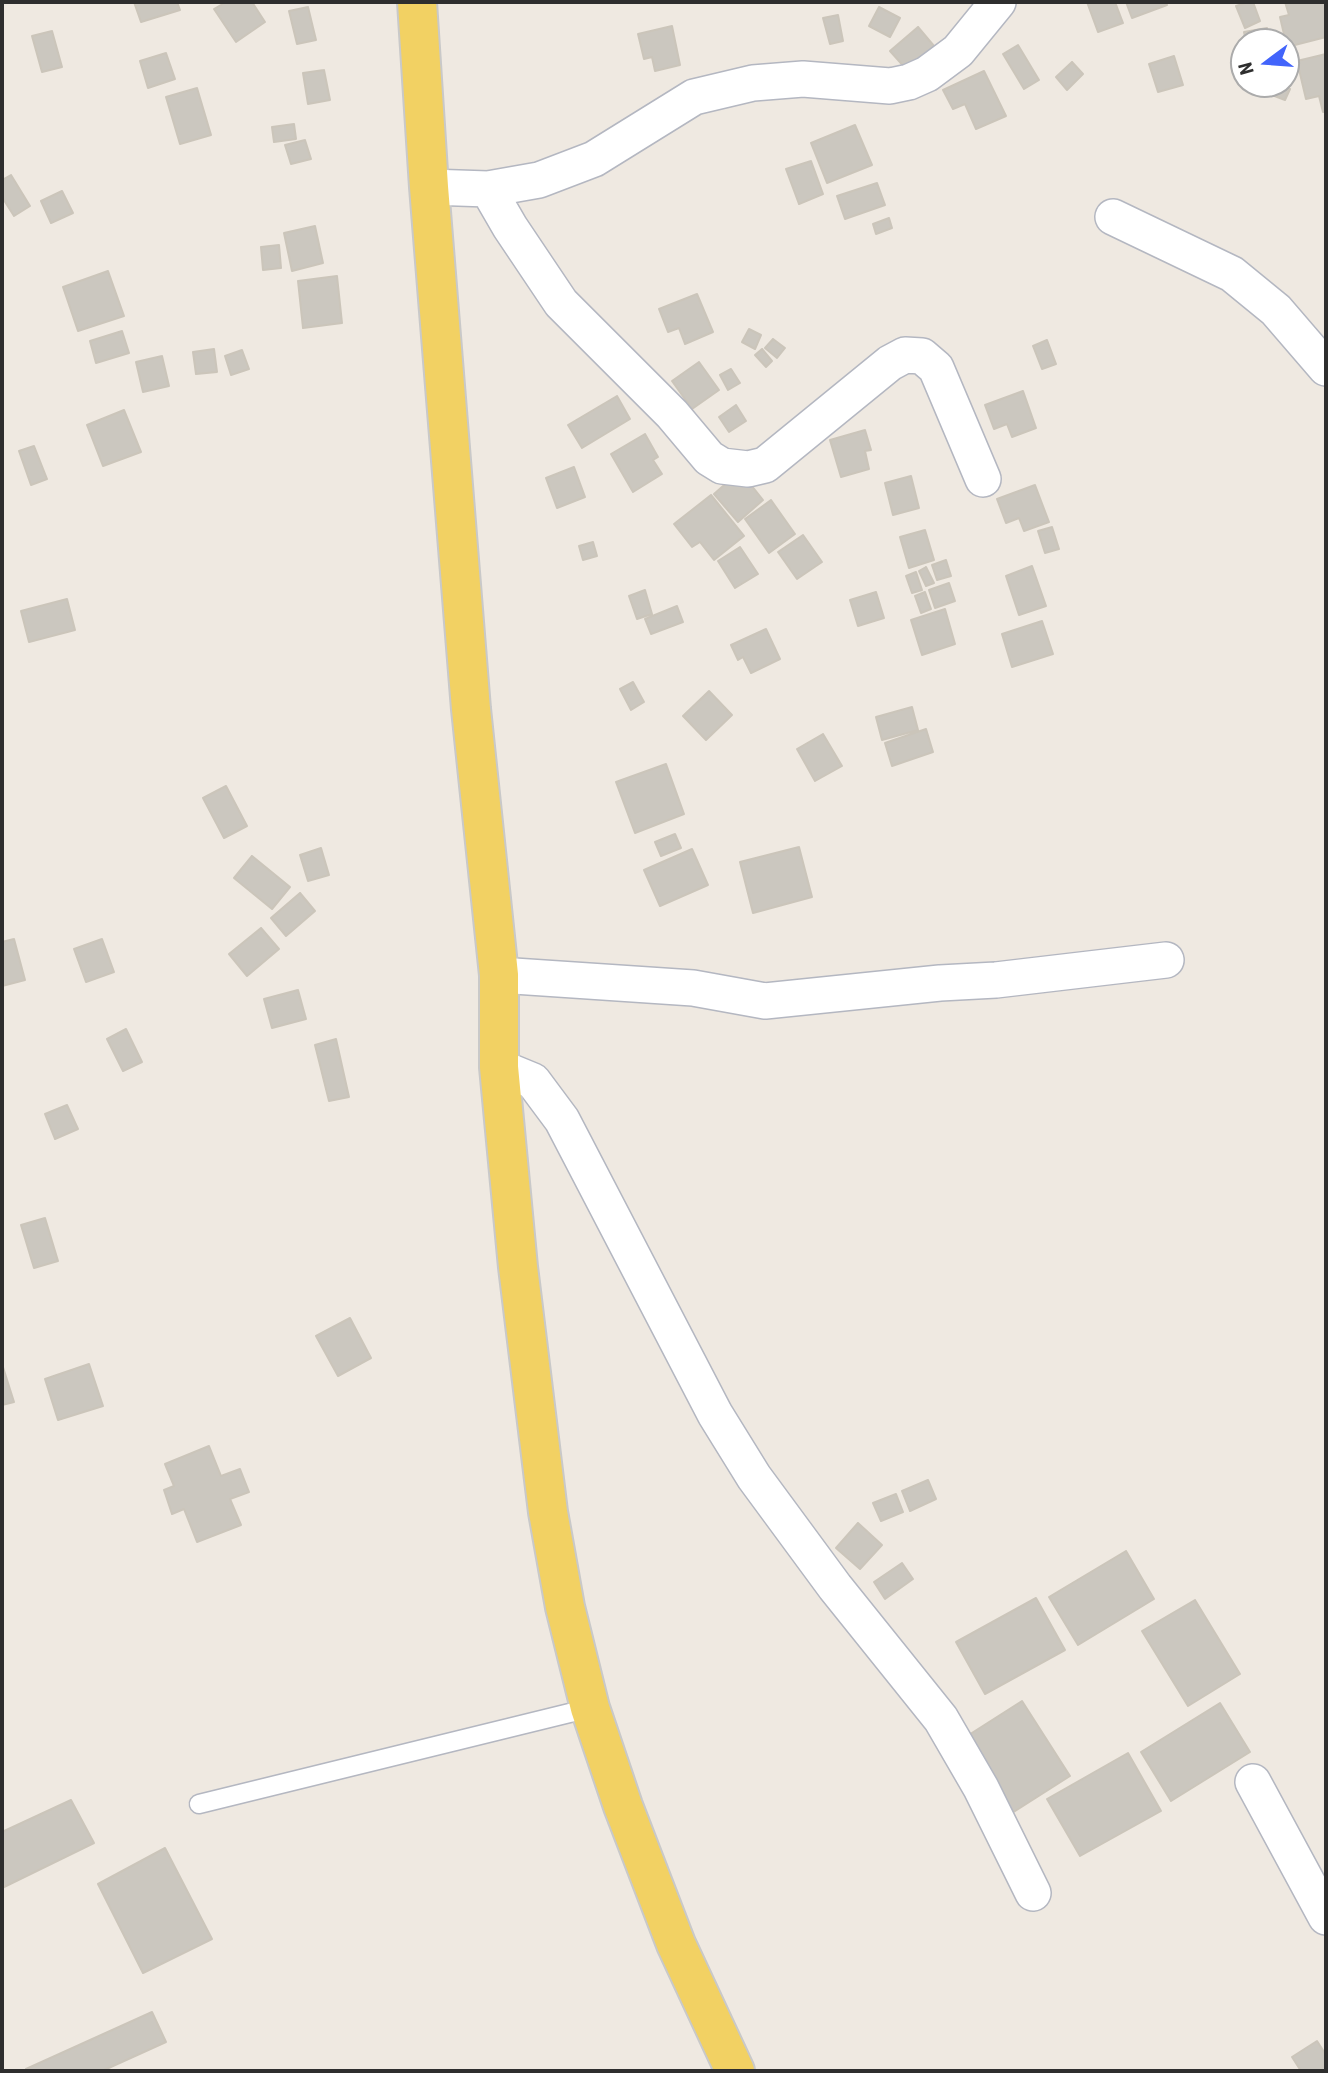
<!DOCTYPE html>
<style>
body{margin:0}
#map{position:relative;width:1328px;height:2073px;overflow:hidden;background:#efe9e1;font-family:"Roboto Condensed",sans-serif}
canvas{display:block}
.frame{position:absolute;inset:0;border:4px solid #2e2e2e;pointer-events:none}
.north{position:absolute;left:1230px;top:28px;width:70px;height:70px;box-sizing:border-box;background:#fff;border:2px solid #ababab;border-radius:50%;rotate:254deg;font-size:19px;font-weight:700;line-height:28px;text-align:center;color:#2e2e2e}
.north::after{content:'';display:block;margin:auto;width:24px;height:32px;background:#4264fb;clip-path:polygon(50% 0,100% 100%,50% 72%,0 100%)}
</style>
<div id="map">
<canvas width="1328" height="2073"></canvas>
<div class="frame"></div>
<div class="north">N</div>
</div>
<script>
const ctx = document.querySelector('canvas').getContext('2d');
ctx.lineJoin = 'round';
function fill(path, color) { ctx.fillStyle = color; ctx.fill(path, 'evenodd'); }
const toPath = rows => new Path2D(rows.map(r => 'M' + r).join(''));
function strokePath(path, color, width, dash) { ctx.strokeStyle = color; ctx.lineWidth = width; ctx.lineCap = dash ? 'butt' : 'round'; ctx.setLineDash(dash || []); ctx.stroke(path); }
const building = toPath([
 [134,2,177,2,180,10,141,22,134,2],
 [226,2,252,2,265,22,236,42,214,9,226,2],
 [1087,2,1115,2,1123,23,1098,32,1087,2],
 [1126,2,1166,2,1167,5,1132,18,1126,2],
 [1249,2,1253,2,1260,21,1245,28,1236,6,1249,2],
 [1285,2,1326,2,1326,37,1287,47,1280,17,1289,15,1285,2],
 [308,7,316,40,297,44,289,11,308,7],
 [879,7,900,18,890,37,869,26,879,7],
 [838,15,843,41,830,44,823,18,838,15],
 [672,26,680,65,655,71,652,57,644,59,638,34,672,26],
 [918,27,934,46,907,70,890,51,918,27],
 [1267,28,1269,42,1246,42,1244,32,1267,28],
 [52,31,62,67,42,72,32,36,52,31],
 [1018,45,1039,80,1024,89,1003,54,1018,45],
 [166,53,175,79,148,88,140,61,166,53],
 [1326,54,1326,111,1323,112,1319,96,1306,99,1297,61,1326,54],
 [1174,56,1183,85,1158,92,1149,64,1174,56],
 [1072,62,1083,74,1067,90,1056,77,1072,62],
 [324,70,330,100,308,104,303,73,324,70],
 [984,71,1006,116,976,129,965,104,953,109,943,90,984,71],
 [1278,84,1290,89,1285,100,1272,95,1278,84],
 [197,88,211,135,180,144,166,97,197,88],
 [294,124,296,139,274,142,272,127,294,124],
 [855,125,872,165,827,183,811,143,855,125],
 [305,140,311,159,291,164,285,145,305,140],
 [811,161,823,194,799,204,786,169,811,161],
 [11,175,30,206,14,216,2,197,2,180,11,175],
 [877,183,885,205,845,219,837,196,877,183],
 [62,191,73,213,51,223,41,201,62,191],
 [889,218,892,228,876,234,873,224,889,218],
 [315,226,323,263,292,271,284,233,315,226],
 [279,245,281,268,263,270,261,247,279,245],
 [108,271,124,316,78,331,63,287,108,271],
 [337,276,342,323,303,328,298,281,337,276],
 [697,294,713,332,685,344,679,328,668,332,659,309,697,294],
 [749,329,761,335,755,349,742,342,749,329],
 [122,331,129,353,96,363,90,341,122,331],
 [773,339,785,348,777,358,765,348,773,339],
 [1047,340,1056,364,1042,369,1033,346,1047,340],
 [214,349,217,372,196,374,193,352,214,349],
 [762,349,772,361,766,367,755,355,762,349],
 [242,350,249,369,231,375,225,356,242,350],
 [162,356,169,386,143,392,136,362,162,356],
 [699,362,719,390,692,409,672,381,699,362],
 [731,369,740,383,728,390,720,375,731,369],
 [1023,391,1036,428,1012,437,1007,424,994,429,985,405,1023,391],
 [617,396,630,419,582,448,568,425,617,396],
 [736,405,746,421,729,432,719,417,736,405],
 [124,410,141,452,103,466,87,425,124,410],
 [865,430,871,450,865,451,869,469,841,477,830,440,865,430],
 [645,434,658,457,653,460,662,474,633,492,611,454,645,434],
 [34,446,47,479,31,485,19,451,34,446],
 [574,467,585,497,557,508,546,478,574,467],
 [740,471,763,500,738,522,714,494,740,471],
 [911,476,919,508,893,515,885,483,911,476],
 [1035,485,1049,522,1024,531,1019,518,1006,523,997,499,1035,485],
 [711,495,744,536,714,560,700,542,692,547,674,524,711,495],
 [771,500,795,534,769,553,745,519,771,500],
 [1052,527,1059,549,1045,553,1038,531,1052,527],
 [925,530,934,560,909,568,900,537,925,530],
 [803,535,822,562,797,579,778,552,803,535],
 [593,542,597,556,583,560,579,546,593,542],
 [740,547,758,574,735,588,718,561,740,547],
 [946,560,951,576,937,580,932,565,946,560],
 [1032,566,1046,606,1019,615,1006,576,1032,566],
 [926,567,934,583,926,586,919,571,926,567],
 [916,572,922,590,912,593,906,576,916,572],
 [949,583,955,601,935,608,929,590,949,583],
 [645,590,652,614,637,619,629,596,645,590],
 [876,592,884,618,858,626,850,600,876,592],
 [925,592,931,609,921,613,915,596,925,592],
 [67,599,75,630,29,642,21,611,67,599],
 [677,606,683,622,651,634,645,619,677,606],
 [945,609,955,644,922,655,911,620,945,609],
 [1042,621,1053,654,1012,667,1002,634,1042,621],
 [766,629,780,659,751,673,743,657,738,660,731,645,766,629],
 [633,682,644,702,631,710,620,689,633,682],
 [709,691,732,715,706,740,683,716,709,691],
 [912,707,918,730,882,740,876,717,912,707],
 [926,729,933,752,892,766,885,743,926,729],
 [823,734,842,766,815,781,797,749,823,734],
 [666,764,684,814,635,833,616,782,666,764],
 [226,786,247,826,224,838,203,798,226,786],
 [675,834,681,848,661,856,655,842,675,834],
 [799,847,812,897,753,913,740,862,799,847],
 [321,848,329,875,308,881,300,855,321,848],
 [692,849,708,885,660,906,644,870,692,849],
 [252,856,290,887,272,909,234,878,252,856],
 [300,893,315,911,286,936,271,918,300,893],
 [261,928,279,949,247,976,229,954,261,928],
 [14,939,25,980,2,986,2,942,14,939],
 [102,939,114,972,86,982,74,949,102,939],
 [298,990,306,1019,272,1028,264,999,298,990],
 [126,1029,142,1062,123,1071,107,1039,126,1029],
 [336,1039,349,1097,329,1101,315,1045,336,1039],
 [67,1105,78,1129,55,1139,45,1114,67,1105],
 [45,1218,58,1261,34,1268,21,1225,45,1218],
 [350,1318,371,1358,338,1376,316,1336,350,1318],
 [2,1364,14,1402,2,1405,2,1364],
 [89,1364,103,1406,58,1420,45,1379,89,1364],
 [209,1446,221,1476,240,1469,249,1492,230,1499,241,1525,197,1542,184,1509,172,1514,164,1490,174,1486,165,1464,209,1446],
 [928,1480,936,1499,910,1511,902,1491,928,1480],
 [896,1494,903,1512,881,1521,873,1503,896,1494],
 [858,1523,882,1545,860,1569,836,1548,858,1523],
 [1126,1551,1154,1599,1078,1645,1049,1597,1126,1551],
 [902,1563,913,1579,885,1599,874,1582,902,1563],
 [1036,1598,1065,1650,985,1694,956,1642,1036,1598],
 [1195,1600,1240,1674,1188,1706,1142,1631,1195,1600],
 [1022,1701,1070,1776,1012,1813,964,1738,1022,1701],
 [1220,1703,1250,1752,1171,1801,1141,1752,1220,1703],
 [1128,1753,1161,1811,1080,1856,1047,1799,1128,1753],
 [71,1800,94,1843,2,1888,2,1832,71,1800],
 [165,1848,212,1939,143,1973,98,1884,165,1848],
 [152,2012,166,2042,102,2071,27,2071,26,2069,152,2012],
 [1317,2041,1326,2055,1326,2071,1301,2071,1292,2057,1317,2041]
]);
const lane = toPath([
 [199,1804,590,1708]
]);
const street = toPath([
 [429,187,488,189,539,180,594,159,694,97,753,83,803,79,890,86,909,82,927,74,958,51,998,2],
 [488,189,510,227,561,303,672,414,709,458,722,466,748,469,765,465,890,363,905,355,922,356,936,368,983,479],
 [1113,217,1232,274,1276,310,1326,368],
 [499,975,693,988,765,1001,940,983,996,980,1166,960],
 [499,1067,533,1081,562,1120,715,1414,754,1477,835,1587,941,1719,981,1788,1033,1893],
 [1253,1782,1326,1917]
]);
const primary = toPath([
 [417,2,429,187,471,709,499,975,499,1067,518,1267,548,1512,565,1607,590,1708,623,1806,676,1944,735,2071]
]);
fill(building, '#cbc7bf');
strokePath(building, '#cbc5ba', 2);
strokePath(lane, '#b4b7c1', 21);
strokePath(street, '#b4b7c1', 38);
strokePath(primary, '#c9c9c9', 42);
strokePath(lane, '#fff', 18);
strokePath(street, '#fff', 35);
strokePath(primary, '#f2d163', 38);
</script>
